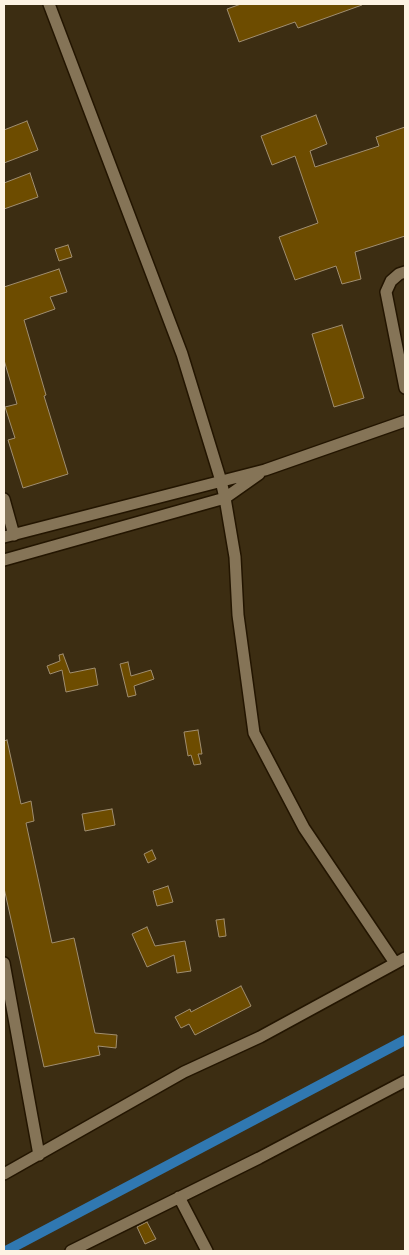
<!DOCTYPE html>
<style>
body{margin:0}
#map{position:relative;width:409px;height:1255px;overflow:hidden;background:#3c2d12;font-family:"Playfair Display",serif}
canvas{display:block}
.frame{position:absolute;inset:0;border:5px solid #fdf3e3;pointer-events:none}
</style>
<div id="map">
<canvas width="409" height="1255"></canvas>
<div class="frame"></div>
</div>
<script>
const ctx = document.querySelector('canvas').getContext('2d');
ctx.lineJoin = 'round';
const toPath = rows => new Path2D(rows.map(r => 'M' + r).join(''));
function strokePath(path, color, width, dash) { ctx.strokeStyle = color; ctx.lineWidth = width; ctx.lineCap = dash ? 'butt' : 'round'; ctx.setLineDash(dash || []); ctx.stroke(path); }
function fill(path, color) { ctx.fillStyle = color; ctx.fill(path, 'evenodd'); }
const canal = toPath([
 [6,1251,405,1040]
]);
const building = toPath([
 [241,4,362,4,362,5,298,28,295,22,239,42,227,9,241,4],
 [316,115,327,144,310,151,315,167,379,146,376,137,405,127,405,236,355,252,361,279,342,284,336,266,295,280,279,237,318,223,295,156,272,165,261,136,316,115],
 [27,121,38,150,4,163,4,130,27,121],
 [30,173,38,197,4,209,4,183,30,173],
 [68,245,72,257,59,261,55,249,68,245],
 [59,269,67,292,50,297,55,309,24,320,46,395,44,396,68,474,23,488,8,440,15,438,5,407,17,404,4,360,4,287,59,269],
 [342,325,364,398,334,407,312,334,342,325],
 [63,654,70,673,95,668,98,685,66,692,62,670,50,674,47,666,60,661,59,655,63,654],
 [128,662,131,676,151,670,154,679,134,686,136,695,128,697,120,664,128,662],
 [198,730,202,754,198,754,201,764,194,765,191,755,188,756,184,732,198,730],
 [7,740,21,804,31,801,34,821,26,823,52,943,74,938,95,1033,117,1035,116,1048,98,1046,100,1055,44,1067,4,888,4,741,7,740],
 [112,809,115,825,85,831,82,814,112,809],
 [152,850,156,859,148,863,144,854,152,850],
 [168,886,173,902,157,906,153,891,168,886],
 [224,919,226,936,219,937,216,920,224,919],
 [147,927,155,946,185,941,191,971,177,973,174,955,147,967,132,934,147,927],
 [241,986,251,1006,195,1035,189,1024,181,1028,175,1017,190,1009,191,1012,241,986],
 [147,1222,156,1239,145,1244,137,1227,147,1222]
]);
const minor = toPath([
 [49,4,182,354,221,481,225,498,235,557,238,615,254,733,304,828,395,963],
 [405,272,399,274,391,281,386,292,405,388],
 [4,499,14,535],
 [4,537,265,470,405,421],
 [4,560,225,498,259,474],
 [4,963,39,1155],
 [4,1174,184,1072,260,1037,405,958],
 [179,1197,207,1251],
 [71,1251,259,1158,405,1081]
]);
strokePath(canal, '#3078b1', 10);
fill(building, '#6d4c00');
strokePath(building, '#a08e70', 1);
strokePath(minor, '#231500', 14);
strokePath(minor, '#857457', 11);
</script>
